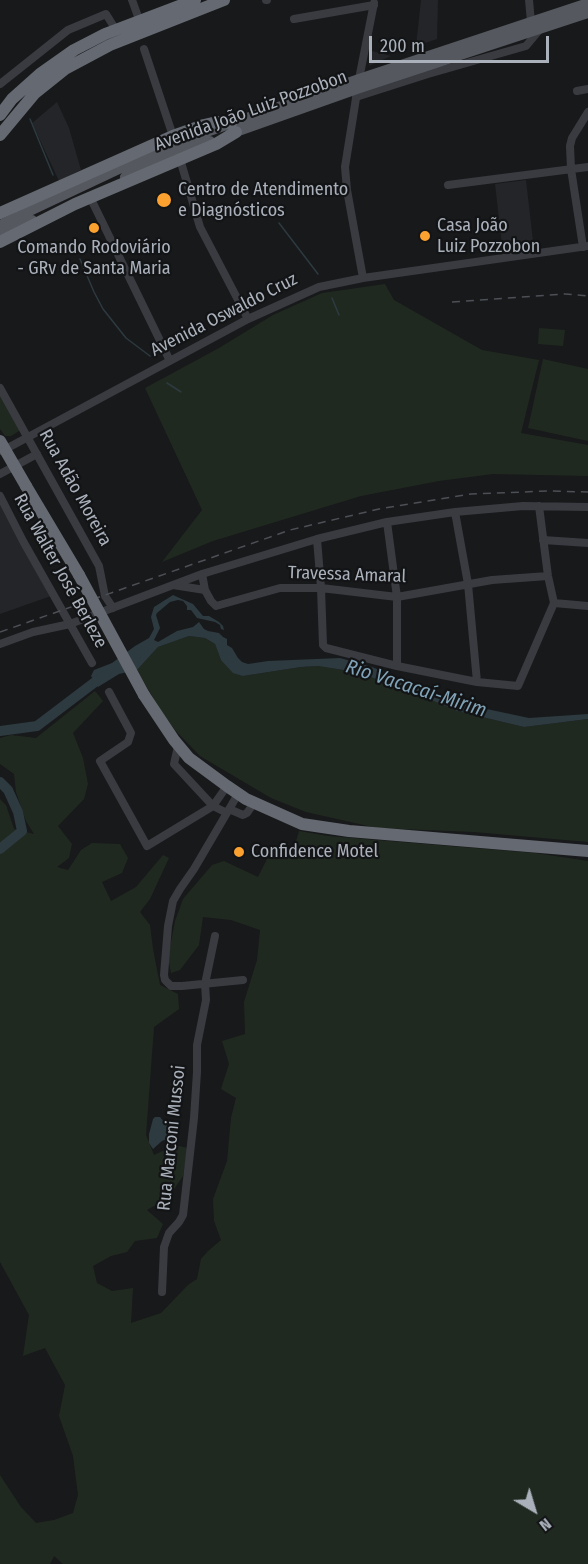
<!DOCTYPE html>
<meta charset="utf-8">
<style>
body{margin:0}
#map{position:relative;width:588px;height:1564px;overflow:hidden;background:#18191b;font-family:"Fira Sans Condensed",sans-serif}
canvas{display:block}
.north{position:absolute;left:504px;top:1480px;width:60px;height:60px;-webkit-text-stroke:4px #131416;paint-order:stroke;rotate:142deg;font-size:16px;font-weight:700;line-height:24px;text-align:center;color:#aab1bb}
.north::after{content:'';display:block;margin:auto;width:21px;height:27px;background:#aab1bb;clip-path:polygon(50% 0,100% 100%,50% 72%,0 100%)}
.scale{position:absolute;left:369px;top:36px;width:180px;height:27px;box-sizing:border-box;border:3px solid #aab1bb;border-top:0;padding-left:8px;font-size:18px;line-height:21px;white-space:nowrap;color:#aab1bb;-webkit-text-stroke:4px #131416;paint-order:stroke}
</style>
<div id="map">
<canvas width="588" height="1564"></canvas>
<div class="north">N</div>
<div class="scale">200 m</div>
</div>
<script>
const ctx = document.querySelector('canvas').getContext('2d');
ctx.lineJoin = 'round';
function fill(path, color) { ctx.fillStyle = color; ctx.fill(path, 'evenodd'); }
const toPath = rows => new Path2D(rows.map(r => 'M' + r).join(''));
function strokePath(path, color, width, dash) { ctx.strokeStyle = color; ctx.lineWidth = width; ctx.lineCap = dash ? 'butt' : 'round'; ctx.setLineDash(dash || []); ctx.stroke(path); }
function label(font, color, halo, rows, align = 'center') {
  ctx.font = font + ' "Fira Sans Condensed",sans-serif'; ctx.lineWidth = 4.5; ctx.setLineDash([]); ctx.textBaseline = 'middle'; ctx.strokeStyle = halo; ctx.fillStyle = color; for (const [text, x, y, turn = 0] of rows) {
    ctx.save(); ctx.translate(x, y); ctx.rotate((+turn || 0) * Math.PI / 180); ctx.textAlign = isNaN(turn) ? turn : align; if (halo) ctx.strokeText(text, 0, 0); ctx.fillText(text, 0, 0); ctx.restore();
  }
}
const built = toPath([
 [421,0,438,0,437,39,416,46],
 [372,51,391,56,369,66],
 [57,102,69,128,81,170,59,181,32,123],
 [526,180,533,241,502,245,495,184],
 [0,500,51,596,0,614]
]);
const green = toPath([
 [385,284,394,300,482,350,539,360,521,433,588,445,588,476,493,474,439,481,361,496,213,541,162,562,202,510,145,388,219,348,273,315,322,293],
 [539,328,565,330,563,346,538,344],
 [543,359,588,369,588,441,528,428],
 [0,390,19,428,19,431,11,436,5,436,0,429],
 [189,636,205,638,215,644,221,660,243,676,301,667,318,666,356,672,408,690,457,711,524,727,588,719,588,842,474,832,377,828,306,812,271,798,200,756,175,730,159,708,137,670,158,647],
 [95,691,103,701,73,733,83,758,88,784,84,799,58,826,72,844,69,858,57,867,68,870,81,850,92,843,120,844,128,858,122,873,102,882,111,901,136,887,163,855,169,858,150,899,140,912,150,925,153,949,160,985,178,994,179,1009,154,1027,146,1135,154,1155,175,1145,188,1148,183,1176,168,1198,147,1210,163,1224,157,1238,135,1241,127,1252,111,1256,93,1266,97,1283,112,1291,133,1288,131,1323,161,1313,188,1285,197,1279,201,1259,208,1251,221,1240,214,1221,213,1199,227,1161,231,1118,236,1098,221,1089,229,1064,222,1041,245,1034,244,1002,257,960,260,930,231,920,203,917,199,945,180,970,171,973,168,958,175,921,183,899,212,865,224,861,258,877,267,859,293,851,299,831,328,836,535,853,588,861,588,1564,63,1564,54,1556,50,1564,0,1564,0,1475,21,1507,36,1523,54,1520,73,1513,78,1495,73,1456,59,1416,65,1385,45,1348,23,1356,29,1315,0,1262,0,799,6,805,14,829,34,834,26,821,16,792,14,774,0,764,0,738,11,735,36,738]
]);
const water = toPath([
 [173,595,193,604,203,616,209,616,219,622,223,626,224,630,221,629,220,625,215,622,197,618,191,610,187,610,187,606,183,601,178,600,170,602,157,613,156,615,160,628,154,640,158,642,177,631,193,627,199,622,204,629,208,631,219,633,223,637,227,639,227,645,232,648,238,658,242,662,248,664,268,661,340,658,372,667,444,697,482,708,529,718,588,714,588,719,524,727,457,711,408,690,356,672,318,666,301,667,243,676,233,673,221,660,215,644,205,638,189,636,158,647,137,670,119,674,98,687,91,676,94,670,112,663,135,646,149,638,154,629,151,617,154,607],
 [155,1117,160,1117,169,1128,167,1139,162,1141,153,1149,149,1143,149,1134,153,1119]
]);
const stream = toPath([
 [30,119,53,175],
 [279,223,318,274],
 [80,259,94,292,103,309,126,338,150,356],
 [332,298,339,315],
 [167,383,181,392]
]);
const river = toPath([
 [0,731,37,726,95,682,106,675],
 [0,782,8,790,18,812,22,831,0,849]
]);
const minor = toPath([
 [132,0,140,22],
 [266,0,267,0],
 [529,0,531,22],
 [294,19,374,5],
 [144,49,173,136],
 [359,79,374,3],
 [0,84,68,30,106,14,116,30],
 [577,91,588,89],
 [357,92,345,167,347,190,363,278],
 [356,97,428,74,526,46,541,28],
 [180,159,200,227,248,319],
 [448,185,588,167],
 [90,197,170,361],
 [583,247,571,169,570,146,572,138,588,112],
 [0,388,99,566,105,596,113,608],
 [2,451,248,319,319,287,363,278,588,246],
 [0,474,37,454],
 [0,496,23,541,92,663],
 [455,512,468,584,477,682],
 [387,522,397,597,397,666],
 [317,539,321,588,323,645,326,648,397,666,477,682,518,686,554,603,548,576,539,506],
 [543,540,588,543],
 [202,574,205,590,211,601,216,606,280,588,321,588,397,597,492,580,548,576],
 [173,585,205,590],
 [554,603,588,606],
 [0,644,33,632,70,624,202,574,317,539,387,522,455,512,523,506,588,507],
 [109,692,131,733,128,742,100,761,147,846,213,806,227,786],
 [178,746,174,764,213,806,227,813],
 [238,794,194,869,180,889,173,901,168,926,164,975,165,980,171,986,182,986,243,980],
 [229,809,243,815,247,813,254,803],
 [162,1292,164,1247,169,1233,179,1222,183,1215,194,1118,197,1072,197,1045,206,1000,205,984,215,936]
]);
const major = toPath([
 [230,134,357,89,588,13],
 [125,177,176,153,210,141],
 [0,225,172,144,359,79,588,3],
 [0,234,32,220]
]);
const highway = toPath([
 [0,115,12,99,40,74,74,50,105,34,195,0],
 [0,135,35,93,65,69,110,45,224,0],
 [0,213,173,136,204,125,217,122,231,123],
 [0,242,75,204,216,144,236,132],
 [26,486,79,575],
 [144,695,174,740,189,758,227,786,246,799,302,824,349,831,588,851]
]);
const rail = toPath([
 [452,302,565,294,588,296],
 [0,632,290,530,379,509,471,494,548,491,588,492]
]);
const highwayBridge = toPath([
 [0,441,26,486],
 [79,575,144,695]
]);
const markers = [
 [164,200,8,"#fba130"],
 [94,228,6,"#fba130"],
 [425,236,6,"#fba130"],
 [239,852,6,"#fba130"]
];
const streetNames = [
 ["Avenida João Luiz Pozzobon",251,111,-20],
 ["Avenida Oswaldo Cruz",224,315,-27],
 ["Rua Adão Moreira",75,488,61],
 ["Rua Walter José Berleze",60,571,61],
 ["Travessa Amaral",347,575,2],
 ["Rua Marconi Mussoi",172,1138,-84]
];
const poiNames = [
 ["Centro de Atendimento",178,190],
 ["e Diagnósticos",178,211],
 ["Casa João",437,226],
 ["Luiz Pozzobon",437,247],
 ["Comando Rodoviário",94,248,"center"],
 ["- GRv de Santa Maria",94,269,"center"],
 ["Confidence Motel",251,852]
];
const waterNames = [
 ["Rio Vacacaí-Mirim",416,689,18]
];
fill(built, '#242528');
fill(green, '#202920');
fill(water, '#2d3a40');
strokePath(stream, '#2d3a40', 1.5);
strokePath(river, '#2d3a40', 10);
strokePath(minor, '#393b40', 8);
strokePath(major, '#55585f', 10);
strokePath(highway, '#656971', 12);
strokePath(rail, '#4c4f55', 1.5, [8, 6]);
strokePath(highwayBridge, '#656971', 12);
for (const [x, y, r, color] of markers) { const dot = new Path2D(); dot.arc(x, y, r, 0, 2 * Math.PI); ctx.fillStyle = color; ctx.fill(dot); strokePath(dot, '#131416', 2); }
label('18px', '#aab1bb', '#131416', streetNames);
label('18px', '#aab1bb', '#131416', poiNames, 'left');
label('italic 20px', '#80a3b7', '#131416', waterNames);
</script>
